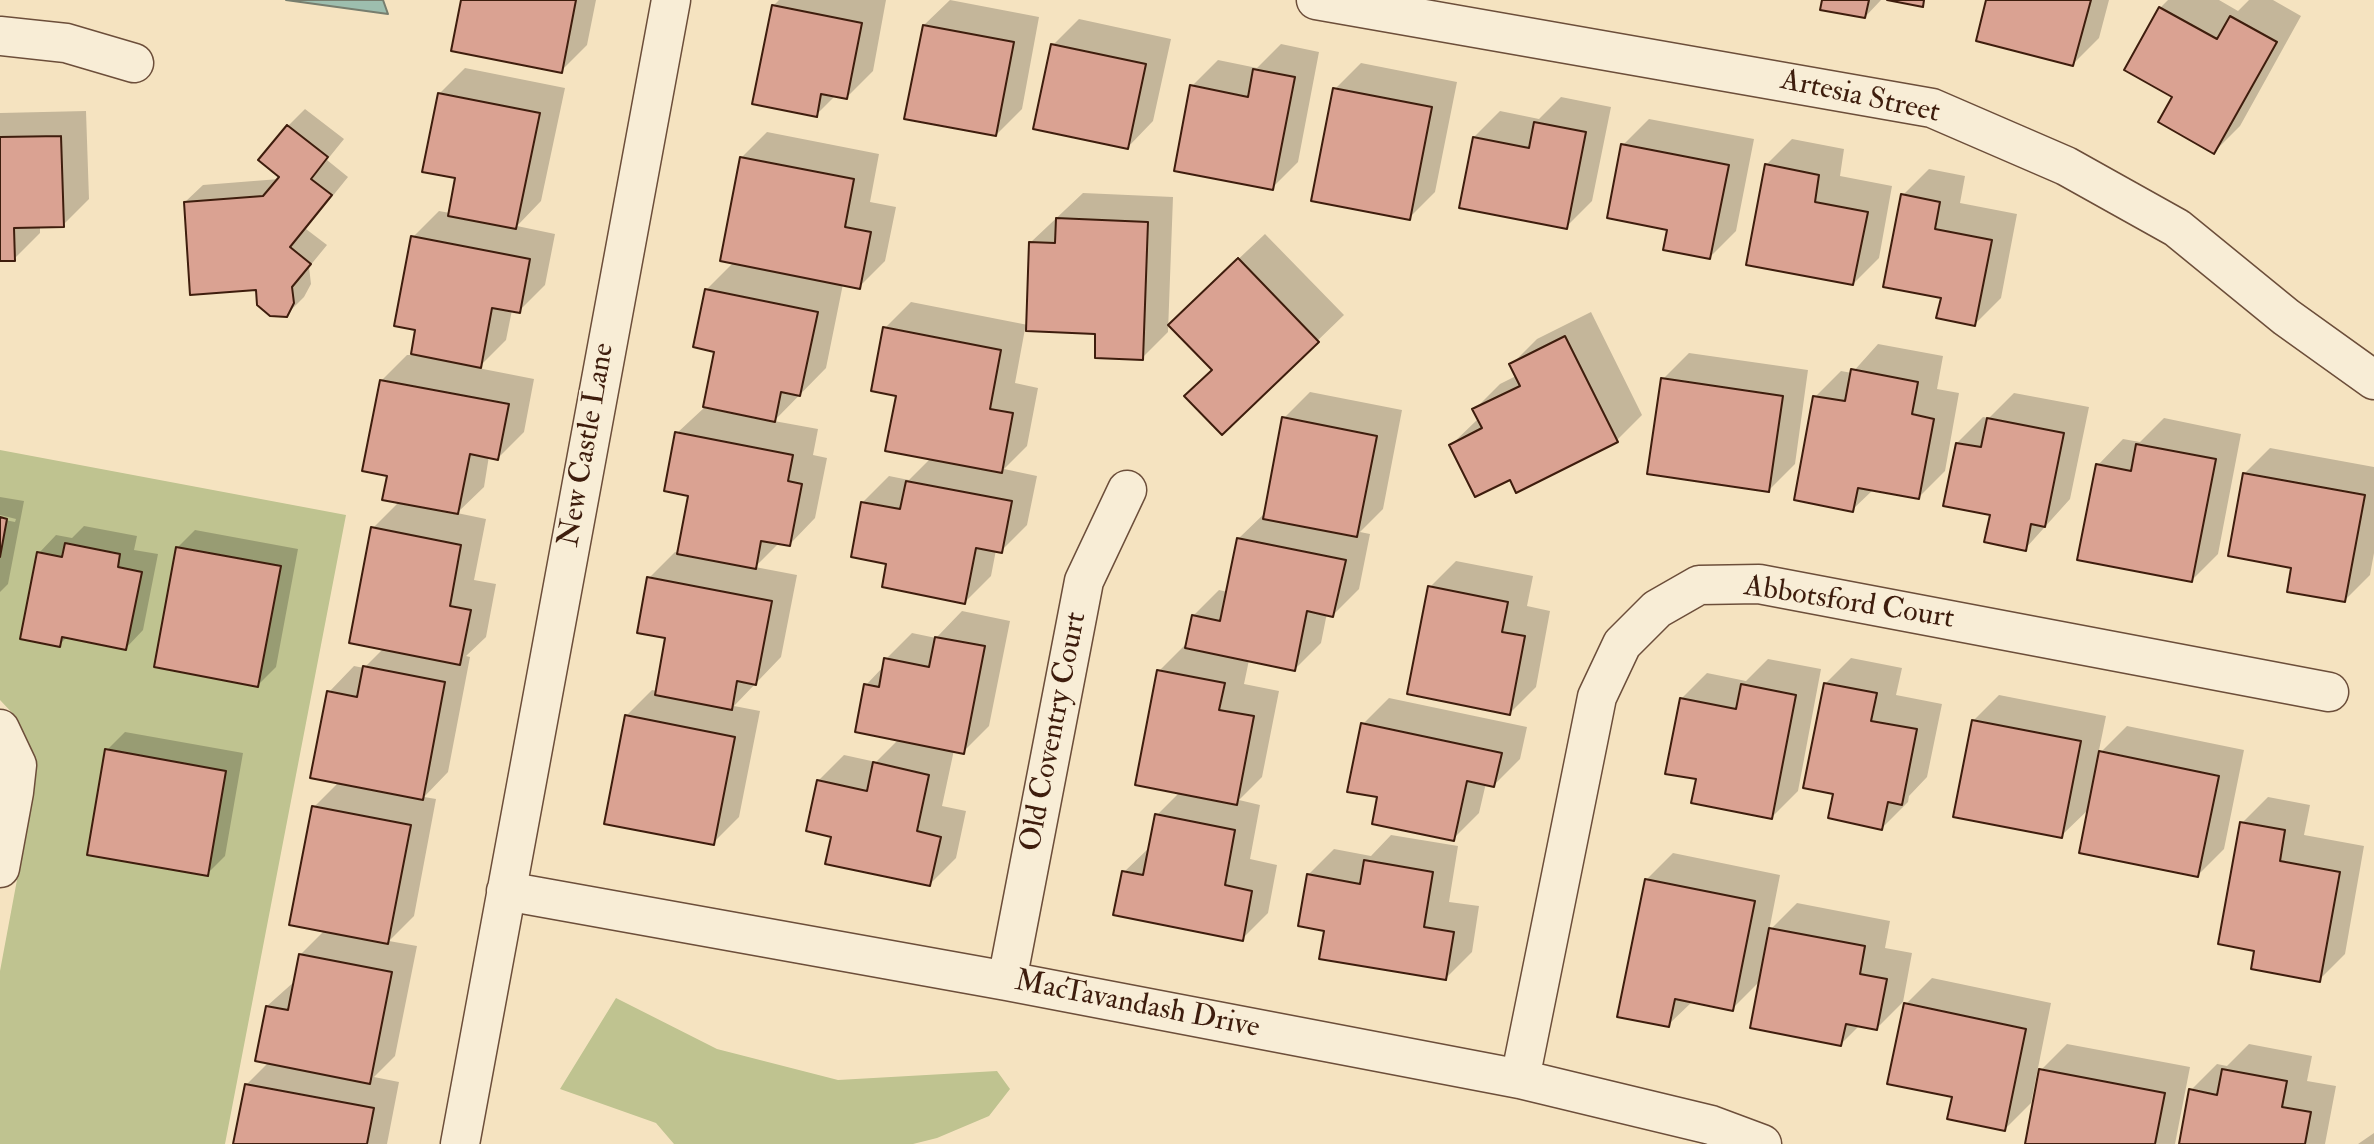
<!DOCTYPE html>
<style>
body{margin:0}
canvas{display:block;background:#f5e3c0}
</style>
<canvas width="2374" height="1144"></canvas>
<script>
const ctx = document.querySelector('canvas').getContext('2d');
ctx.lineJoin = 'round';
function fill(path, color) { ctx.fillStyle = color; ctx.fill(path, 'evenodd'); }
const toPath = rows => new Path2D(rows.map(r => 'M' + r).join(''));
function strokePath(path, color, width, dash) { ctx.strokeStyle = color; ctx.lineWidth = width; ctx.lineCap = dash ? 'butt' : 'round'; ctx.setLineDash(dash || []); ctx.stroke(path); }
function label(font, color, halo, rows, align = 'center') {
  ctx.font = font + ' "IM FELL Double Pica",serif'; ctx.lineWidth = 5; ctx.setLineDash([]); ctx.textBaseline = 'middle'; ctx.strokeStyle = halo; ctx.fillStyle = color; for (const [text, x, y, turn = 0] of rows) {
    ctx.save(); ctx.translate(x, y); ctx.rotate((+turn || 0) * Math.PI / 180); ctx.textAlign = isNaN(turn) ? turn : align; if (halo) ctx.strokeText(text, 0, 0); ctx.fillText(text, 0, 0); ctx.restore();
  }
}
const green = toPath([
 [0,450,346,515,225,1144,0,1144,0,971,33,794,36,766,34,755,16,717,0,700],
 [616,998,717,1049,838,1080,997,1071,1010,1089,989,1116,937,1138,913,1144,674,1144,656,1123,560,1089]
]);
const water = toPath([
 [286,0,383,0,388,14,286,0]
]);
const shadow = toPath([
 [463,0,596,0,587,45,561,71],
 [779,0,886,0,873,71,847,97,836,95,816,115,773,6],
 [950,0,1039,17,1022,109,996,135,924,25],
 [1823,0,1881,0,1865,17],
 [1988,0,2109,0,2099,38,2073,64],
 [2168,0,2219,0,2238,11,2249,0,2273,0,2301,16,2240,126,2214,152,2175,96,2160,8],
 [1079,19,1171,39,1153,121,1128,147,1053,45],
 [1281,44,1319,52,1298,162,1272,188,1192,86,1218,60,1257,68],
 [1361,63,1457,82,1435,192,1409,218,1335,89],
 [465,68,565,88,541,201,517,226,555,234,545,285,519,311,512,310,506,340,478,368,534,379,524,432,498,458,489,456,484,487,457,513,486,519,474,580,496,584,486,637,466,656,470,657,448,772,424,797,436,799,414,916,389,941,417,946,395,1056,374,1077,399,1082,387,1144,235,1144,246,1085,269,1062,267,1006,295,981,300,955,325,930,314,807,339,782,329,692,354,666,364,668,384,648,373,528,399,502,389,475,381,381,407,355,412,355,418,329,413,237,439,211,450,213,457,177,439,94],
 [1561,97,1611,107,1592,201,1566,227,1474,137,1500,111,1539,119],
 [305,109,344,139,327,160,348,177,306,229,327,245,309,267,311,284,304,297,286,315,257,288,185,202,203,185,279,179,288,126],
 [86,111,89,199,63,225,40,226,40,233,14,259,0,259,0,113],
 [1649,119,1754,139,1736,231,1710,257,1623,145],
 [767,132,879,154,870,202,896,207,885,261,859,287,843,284,826,368,774,421,818,429,813,455,827,458,815,518,790,544,780,542,755,567,797,575,781,657,734,706,760,711,739,817,713,843,626,716,652,690,657,691,667,637,649,578,675,552,679,553,690,494,677,433,705,407,716,350,706,290,734,262,741,158],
 [1792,139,1844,149,1840,176,1892,186,1879,258,1853,284,1766,165],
 [1929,169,1965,176,1960,203,2017,214,2001,298,1975,324,1943,297,1903,195],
 [1083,193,1173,197,1168,332,1142,358,1097,332,1025,329,1015,383,1038,388,1027,446,1004,469,1037,476,1027,525,1001,551,996,550,991,576,965,602,888,563,863,502,889,476,909,480,931,458,898,394,885,328,911,302,1028,325,1031,242],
 [1265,234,1344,315,1222,433,1214,369,1196,299],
 [1591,312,1642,415,1616,441,1510,478,1451,445,1478,419,1474,410,1500,384,1516,376,1511,365,1537,339],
 [1878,344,1943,356,1937,389,1959,393,1945,471,1919,497,1874,489,1852,510,1815,397,1841,371,1852,373],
 [1689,353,1808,370,1795,464,1769,490,1663,379],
 [1310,392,1402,410,1383,509,1360,532,1370,534,1359,589,1333,615,1327,613,1321,643,1295,669,1249,660,1244,684,1279,691,1262,777,1239,800,1260,805,1250,859,1277,865,1268,913,1242,939,1124,872,1151,846,1157,815,1180,792,1159,671,1185,645,1187,645,1193,616,1219,590,1228,592,1239,538,1266,512,1284,418],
 [2014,393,2089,407,2070,499,2025,549,1992,514,1957,443,1983,417,1989,418],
 [2164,418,2241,434,2218,554,2192,580,2098,465,2123,439,2140,442],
 [2270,448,2374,467,2374,553,2370,575,2344,601,2244,474],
 [0,497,24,501,8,584,0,592,0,519,15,522,16,519,0,515],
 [84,526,137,536,134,550,158,554,143,630,126,648,68,636,59,645,39,553,56,535,72,538],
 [195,530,298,549,276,667,258,685,177,548],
 [1456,561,1533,576,1527,606,1550,611,1536,687,1510,713,1430,587],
 [962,611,1010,621,989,726,963,752,954,750,942,806,966,811,956,858,930,884,833,835,818,781,844,755,876,762,899,739,866,685,884,666,886,659,912,633,936,638],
 [1851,658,1902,668,1896,695,1942,704,1927,777,1909,796,1908,802,1882,828,1835,793,1825,684],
 [1768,659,1821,669,1798,791,1772,817,1698,778,1681,699,1707,673,1746,681],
 [1999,695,2106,716,2098,755,2127,726,2244,750,2224,849,2198,875,2090,808,2061,836,1973,721],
 [1389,698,1527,727,1520,759,1494,785,1486,783,1479,813,1453,839,1379,796,1363,724],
 [125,732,243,753,225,856,207,874,107,750],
 [2268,797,2310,805,2304,835,2364,846,2345,954,2319,980,2256,950,2242,823],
 [1391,835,1458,846,1449,902,1479,906,1472,952,1446,978,1326,929,1308,875,1334,849,1371,856],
 [1673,853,1780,875,1769,931,1797,903,1890,921,1885,948,1912,953,1903,1002,1877,1028,1860,1025,1841,1044,1761,980,1732,1009,1693,1001,1668,1025,1647,879],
 [1932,978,2051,1003,2031,1103,2005,1129,1954,1096,1906,1004],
 [2067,1044,2190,1067,2175,1144,2027,1144,2041,1070],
 [2249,1044,2312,1056,2307,1081,2336,1086,2325,1144,2181,1144,2191,1090,2217,1064,2227,1066],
 [2374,1133,2374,1144,2358,1144]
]);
const building = toPath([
 [461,0,576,0,562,73,451,51,461,0],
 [1822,0,1869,0,1865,18,1820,10,1822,0],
 [1887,0,1924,0,1923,7,1887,0],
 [1986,0,2091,0,2073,66,1976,41,1986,0],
 [772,5,862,23,847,99,821,94,817,117,752,104,772,5],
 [2159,7,2217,39,2230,16,2277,42,2214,154,2158,122,2172,97,2124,70,2159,7],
 [923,25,1014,42,996,136,904,119,923,25],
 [1051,44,1146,64,1128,149,1033,129,1051,44],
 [1253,69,1295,77,1273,190,1174,171,1190,85,1248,97,1253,69],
 [1333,88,1432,107,1410,220,1311,201,1333,88],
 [438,93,540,113,516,229,448,216,455,178,422,172,438,93],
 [1534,122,1586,132,1567,229,1459,208,1473,137,1529,148,1534,122],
 [287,125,328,157,311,179,332,195,290,247,311,264,292,287,294,303,287,317,270,316,257,305,256,290,190,295,184,202,263,196,279,177,258,160,287,125],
 [61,136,64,227,14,228,15,261,0,261,0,137,61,136],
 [1621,144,1729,165,1710,259,1663,250,1667,230,1607,218,1621,144],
 [740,157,854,179,845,227,871,232,860,289,720,261,740,157],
 [1765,164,1819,175,1815,202,1868,212,1853,285,1746,265,1765,164],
 [1901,194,1940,202,1935,229,1992,240,1975,326,1936,318,1941,298,1883,287,1901,194],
 [1056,218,1148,222,1143,360,1095,358,1095,334,1026,331,1029,242,1055,243,1056,218],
 [411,236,530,259,520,313,492,308,481,368,411,354,415,330,394,326,411,236],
 [1238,258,1319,342,1222,435,1184,396,1212,370,1168,325,1238,258],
 [705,289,818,312,800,396,781,392,775,422,703,407,714,352,693,347,705,289],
 [883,327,1001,350,990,409,1013,413,1002,473,885,451,896,396,871,391,883,327],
 [1565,336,1618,442,1516,493,1510,480,1475,497,1449,445,1482,428,1472,409,1520,386,1509,364,1565,336],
 [1851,369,1918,382,1912,414,1934,419,1919,499,1858,488,1853,512,1794,500,1813,396,1845,401,1851,369],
 [1661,378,1783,396,1769,492,1647,474,1661,378],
 [380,380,509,404,498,460,470,454,458,514,382,500,387,476,362,471,380,380],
 [1282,417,1377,436,1357,537,1263,519,1282,417],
 [1987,418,2064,433,2045,527,2031,524,2026,551,1984,542,1990,515,1943,506,1956,443,1981,447,1987,418],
 [675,432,793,455,788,481,802,484,790,546,761,541,756,569,677,554,688,496,664,491,675,432],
 [2136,444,2216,459,2192,582,2077,560,2096,464,2131,471,2136,444],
 [2243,473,2365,495,2345,602,2287,592,2291,568,2228,556,2243,473],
 [906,481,1012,501,1002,553,976,548,965,604,882,587,886,564,851,557,861,502,900,509,906,481],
 [0,517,7,519,0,557,0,517],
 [371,527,461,545,450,606,471,610,460,665,349,643,371,527],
 [1237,538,1346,560,1333,617,1307,611,1295,671,1185,648,1192,615,1220,621,1237,538],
 [65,543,120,554,118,567,142,572,126,650,62,637,60,647,20,639,37,552,62,557,65,543],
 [176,547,281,566,258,687,154,667,176,547],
 [647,577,772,601,756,685,737,681,732,710,655,695,665,638,637,633,647,577],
 [1428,586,1508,602,1502,632,1525,636,1510,715,1407,694,1428,586],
 [935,637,985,646,964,754,855,732,864,684,879,687,884,658,929,667,935,637],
 [363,666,445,682,423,800,310,778,327,691,357,697,363,666],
 [1157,670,1225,683,1219,710,1254,716,1237,805,1135,785,1157,670],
 [1824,683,1877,693,1871,721,1917,729,1902,805,1888,802,1882,830,1828,818,1833,794,1803,788,1824,683],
 [1741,684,1796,695,1772,819,1691,803,1696,779,1665,774,1680,698,1736,709,1741,684],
 [625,715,735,737,714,845,604,824,625,715],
 [1972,720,2081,741,2062,838,1953,817,1972,720],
 [1361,723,1502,753,1494,787,1467,781,1454,841,1372,824,1377,797,1347,792,1361,723],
 [105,749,226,771,208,876,87,855,105,749],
 [2099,751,2219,776,2198,877,2079,853,2099,751],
 [873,762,929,775,917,831,941,837,930,886,825,864,831,837,806,831,817,780,867,791,873,762],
 [312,806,411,825,388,944,289,925,312,806],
 [1155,814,1235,830,1225,885,1252,891,1243,941,1113,915,1122,871,1143,875,1155,814],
 [2240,822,2285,830,2280,861,2340,872,2320,982,2251,969,2254,951,2218,944,2240,822],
 [1364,860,1433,872,1424,927,1454,932,1446,980,1319,959,1324,931,1298,926,1307,874,1360,884,1364,860],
 [1645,879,1755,901,1733,1011,1675,999,1669,1027,1617,1017,1645,879],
 [1769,928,1865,946,1860,974,1887,979,1877,1030,1846,1024,1841,1046,1750,1028,1769,928],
 [299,954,392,972,370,1084,255,1061,266,1006,288,1010,299,954],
 [1904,1003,2026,1029,2005,1131,1947,1119,1952,1097,1887,1084,1904,1003],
 [2039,1069,2165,1093,2155,1144,2025,1144,2039,1069],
 [2222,1069,2287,1081,2282,1107,2311,1112,2305,1144,2179,1144,2189,1089,2217,1095,2222,1069],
 [245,1084,374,1108,367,1144,233,1144,245,1084]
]);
const minor = toPath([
 [1316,0,1932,108,2066,166,2177,228,2286,317,2374,380],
 [0,36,66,43,134,63],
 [0,729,17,765,14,792,0,868],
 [506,891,1007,981,1520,1079,1711,1125,1762,1144],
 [1007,981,1084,581,1127,490],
 [1520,1079,1597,697,1622,644,1657,609,1699,585,1759,584,2329,692],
 [460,1144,671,0]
]);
const streetNames = [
 ["Artesia Street",1860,98,12],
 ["New Castle Lane",588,445,-80],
 ["Abbotsford Court",1849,604,9],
 ["Old Coventry Court",1055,732,-79],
 ["MacTavandash Drive",1137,1006,11]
];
fill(green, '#bfc390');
fill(water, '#9dbeae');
strokePath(water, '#777e6e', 2);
fill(shadow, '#0003');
fill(building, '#daa292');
strokePath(building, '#3e1d0d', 2);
strokePath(minor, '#6c4e3a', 41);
strokePath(minor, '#f8edd6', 38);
label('30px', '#3e1d0d', '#f8edd6', streetNames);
</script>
